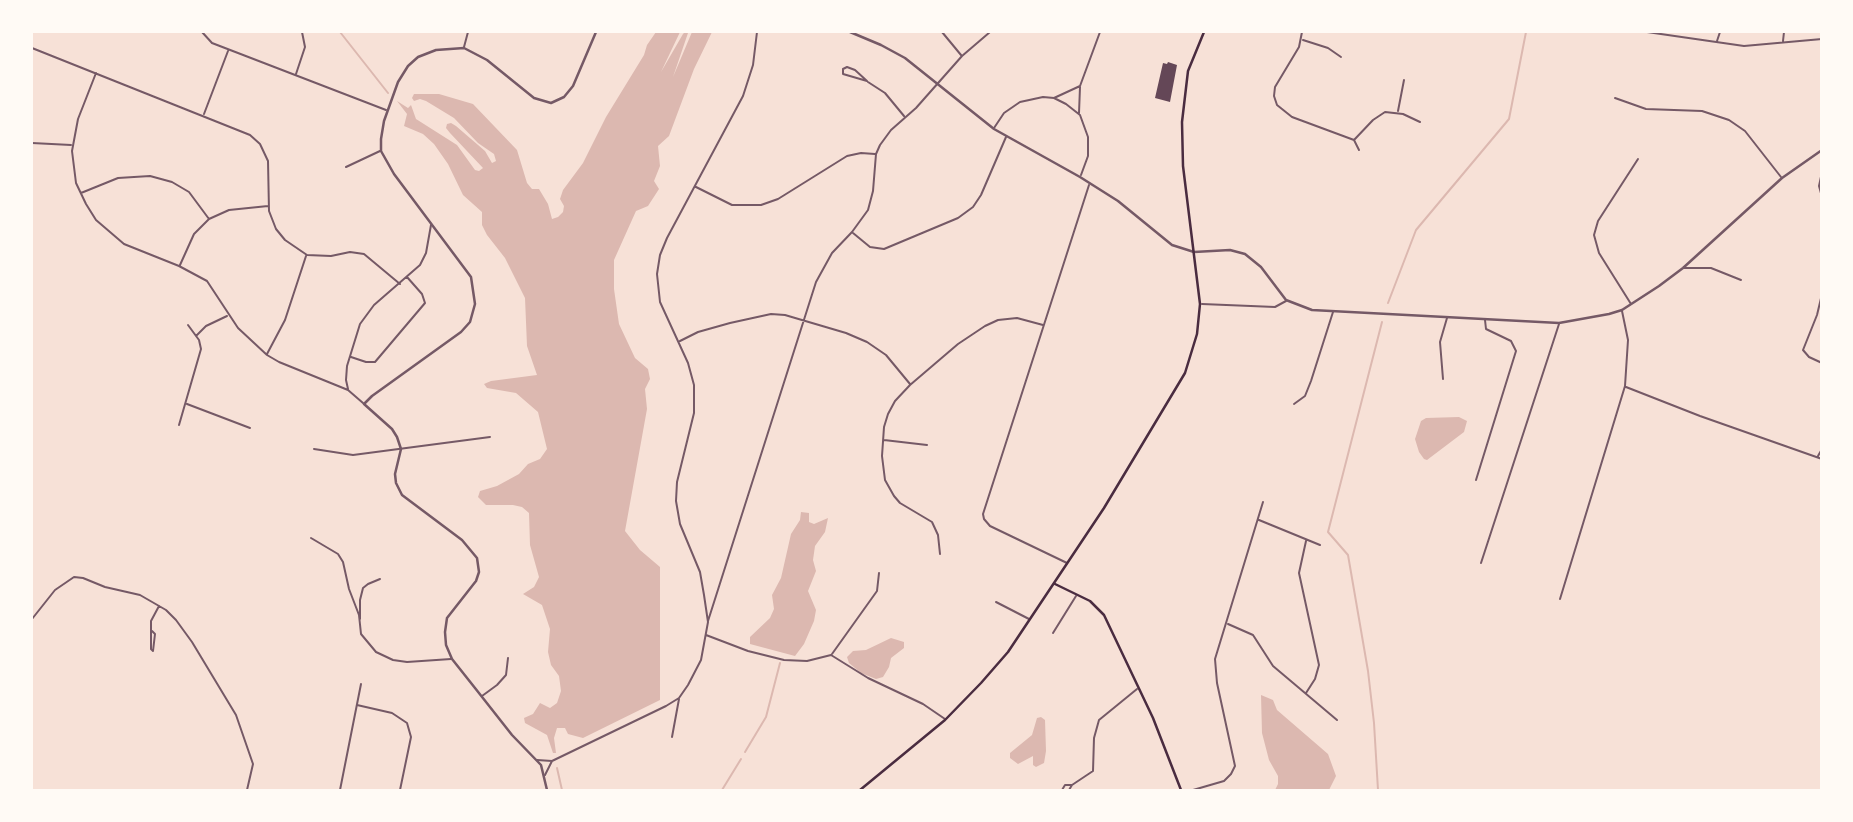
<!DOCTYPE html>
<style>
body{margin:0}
#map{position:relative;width:1853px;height:822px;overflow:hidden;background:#f7e1d7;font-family:Overpass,sans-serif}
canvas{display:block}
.frame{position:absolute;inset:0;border:33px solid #fffaf5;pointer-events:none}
</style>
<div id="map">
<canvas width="1853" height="822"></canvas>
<div class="frame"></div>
</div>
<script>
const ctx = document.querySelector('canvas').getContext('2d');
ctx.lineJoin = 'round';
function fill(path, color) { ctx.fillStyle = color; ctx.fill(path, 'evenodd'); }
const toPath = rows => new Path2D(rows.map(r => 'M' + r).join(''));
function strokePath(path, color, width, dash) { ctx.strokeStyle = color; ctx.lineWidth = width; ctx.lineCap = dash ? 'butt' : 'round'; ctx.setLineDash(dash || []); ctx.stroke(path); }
const water = toPath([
 [656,32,680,32,661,72,683,34,685,32,688,33,673,77,692,32,712,32,694,69,669,136,658,146,660,166,654,181,659,189,648,206,636,211,614,260,614,289,619,324,635,358,648,369,650,379,645,389,647,409,625,531,640,550,660,567,660,700,583,738,568,734,565,728,557,728,554,738,556,753,553,753,547,735,525,723,524,718,533,714,540,703,550,708,557,703,561,691,559,676,551,665,548,652,550,629,542,605,523,594,534,587,539,577,530,545,529,513,522,507,513,505,486,505,478,497,480,491,497,486,519,474,528,464,540,459,547,449,538,412,516,393,487,388,484,384,491,381,537,375,527,346,525,298,505,258,487,235,482,225,482,212,463,195,448,164,434,144,423,134,404,126,407,114,397,101,408,108,411,105,416,119,457,145,475,170,479,171,483,168,450,133,446,128,447,124,451,123,456,126,485,151,492,163,496,161,494,154,478,143,454,118,426,101,420,99,414,101,412,98,414,94,439,94,473,104,517,150,527,183,532,189,539,189,548,204,552,219,558,217,563,212,564,206,560,199,563,190,583,163,606,117,644,55,647,45],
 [1459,417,1467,421,1464,432,1427,460,1424,459,1419,452,1415,439,1421,421,1426,418],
 [801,512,809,513,809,522,814,524,828,518,825,532,815,546,813,560,816,571,808,591,816,610,814,621,804,644,795,656,750,644,750,637,770,618,774,609,772,595,781,578,791,534,800,520],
 [891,638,904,642,904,648,891,658,889,667,883,677,876,679,861,673,849,663,847,657,853,651,866,650],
 [1261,695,1273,700,1277,710,1328,754,1336,776,1329,790,1275,790,1278,784,1278,776,1269,760,1262,733],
 [1041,717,1045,720,1046,751,1044,763,1036,767,1033,765,1033,756,1018,764,1010,758,1010,753,1032,735,1037,718]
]);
const stream = toPath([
 [340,32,388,93],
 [1388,303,1416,230,1509,119,1526,32],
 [745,752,766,717,780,663],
 [557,768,562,790],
 [722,790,741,759],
 [1378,790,1374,723,1368,671,1348,555,1328,532,1382,322]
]);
const building = toPath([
 [1168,62,1177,65,1170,102,1155,98,1163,63,1167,64]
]);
const minor = toPath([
 [202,32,212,43,386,110],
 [942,32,961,55],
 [1302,32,1299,47,1275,87,1274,96,1277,105,1292,117,1354,140,1359,150],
 [1647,32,1744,46,1822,39],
 [1303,40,1328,48,1341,57],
 [1717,41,1720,32],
 [1783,41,1784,32],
 [464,47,468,32],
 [32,48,250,135,260,144,268,161,269,211,276,229,285,240,307,255,331,256,350,252,364,254,400,284],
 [847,67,855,70,867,81,843,74,843,69,847,67],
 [96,73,78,119,72,151,76,183,86,204,96,220,124,244,179,266,207,281,238,328,267,355,279,362,348,390,363,403],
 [296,74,305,47,302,32],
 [868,82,885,93,904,116],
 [1054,98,1080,86,1100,32],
 [1615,98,1646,109,1702,111,1729,120,1745,131,1781,177],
 [1398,111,1404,80],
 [1079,113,1080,87],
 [204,114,228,51],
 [994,128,1004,113,1020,102,1043,97,1054,98,1066,104,1080,115,1088,137,1088,156,1081,175],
 [1354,140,1373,120,1385,112,1403,114,1420,122],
 [32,143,71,145],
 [346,167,380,151],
 [1822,172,1819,186,1822,197],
 [696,187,732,205,761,205,778,199,847,156,861,153,875,154],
 [81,193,118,178,150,176,172,182,189,192,209,219],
 [853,233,870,247,884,249,958,218,973,207,981,195,1006,137],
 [180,265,194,234,209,219,229,210,268,206],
 [1684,268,1711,268,1741,280],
 [1822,294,1817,315,1803,350,1809,357,1822,363],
 [1202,304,1275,307,1286,301],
 [1631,304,1599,253,1594,235,1598,221,1638,159],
 [197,335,206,326,227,316],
 [680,341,698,332,730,323,771,314,785,315,846,333,867,342,886,355,910,384],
 [267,354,285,320,306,256],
 [351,357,366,362,375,362,425,303,422,294,407,277],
 [1443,379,1440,342,1447,318],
 [1626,387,1700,416,1822,459],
 [348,389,346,380,347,366,360,324,374,305,420,265,426,253,431,225],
 [187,404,250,428],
 [1294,404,1305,396,1311,381,1333,312],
 [179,425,201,349,199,340,188,325],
 [884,440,927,445],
 [314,449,353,455,490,437],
 [1818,456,1822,449],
 [1476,480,1516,351,1511,341,1486,329,1485,320],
 [1259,520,1320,545],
 [311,538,338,554,343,562,349,589,359,615,361,634,376,652,393,660,407,662,451,659],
 [940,554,938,535,932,522,900,503,894,496,885,480,882,456,884,427,888,414,895,401,910,385,958,344,985,326,998,320,1017,318,1043,325],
 [1067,563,990,526,984,519,983,514,1089,185],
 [1481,563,1559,324],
 [1560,599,1625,386,1628,340,1622,311],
 [996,602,1029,619],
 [32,619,55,590,74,577,83,578,105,587,140,595,166,610,176,620,192,642,236,715,253,764,247,790],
 [360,619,360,600,363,588,368,584,380,579],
 [708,621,816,282,832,253,852,232,868,210,873,191,876,154,880,145,891,130,916,108,962,56,990,32],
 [1228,624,1253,635,1273,666,1337,720],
 [152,631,155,634,153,651,151,649,151,621,159,606],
 [1053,633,1076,596],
 [706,635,748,651,784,660,807,661,831,655,868,678,923,704,945,719],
 [832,654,877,591,879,573],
 [1306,693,1315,679,1319,665,1299,573,1306,541],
 [482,696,497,685,506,675,508,658],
 [357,705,392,713,407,723,411,737,400,790],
 [672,737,679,699],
 [537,760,552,761,666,706,679,698,688,685,701,660,708,622,704,595,700,572,680,524,676,501,677,482,694,413,694,385,688,363,660,302,657,274,660,255,667,238,743,96,753,65,757,32],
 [545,775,552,761],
 [1072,785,1093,771,1094,738,1099,720,1137,689],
 [340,790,361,684],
 [1062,790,1065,785,1072,785,1069,790],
 [1193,790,1224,781,1231,774,1235,766,1217,683,1215,659,1263,502]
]);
const tertiary = toPath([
 [850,32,881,45,905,58,994,129,1080,177,1118,201,1172,245,1194,252,1230,250,1245,254,1261,267,1286,300,1312,310,1559,323,1609,314,1622,310,1659,286,1683,268,1782,178,1822,150],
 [547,790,541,765,512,735,475,688,452,659,446,645,445,632,447,618,476,581,479,572,477,558,462,540,402,495,396,483,395,474,401,449,397,437,392,429,364,404,372,396,461,332,470,322,475,304,471,277,394,174,381,151,381,139,384,121,398,82,408,66,418,57,436,50,464,48,487,60,534,98,551,103,564,97,573,86,596,32]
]);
const secondary = toPath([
 [1055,584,1090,601,1104,615,1153,718,1181,790]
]);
const primary = toPath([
 [860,790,945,720,981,683,1008,652,1104,508,1185,373,1197,334,1200,304,1183,166,1182,122,1188,71,1204,32]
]);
fill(water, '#dcb8b0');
strokePath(stream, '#dcb8b0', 2);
fill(building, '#644757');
strokePath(minor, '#755966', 2);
strokePath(tertiary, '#755966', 2.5);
strokePath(secondary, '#4a2c40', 2.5);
strokePath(primary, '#4a2c40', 2.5);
</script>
